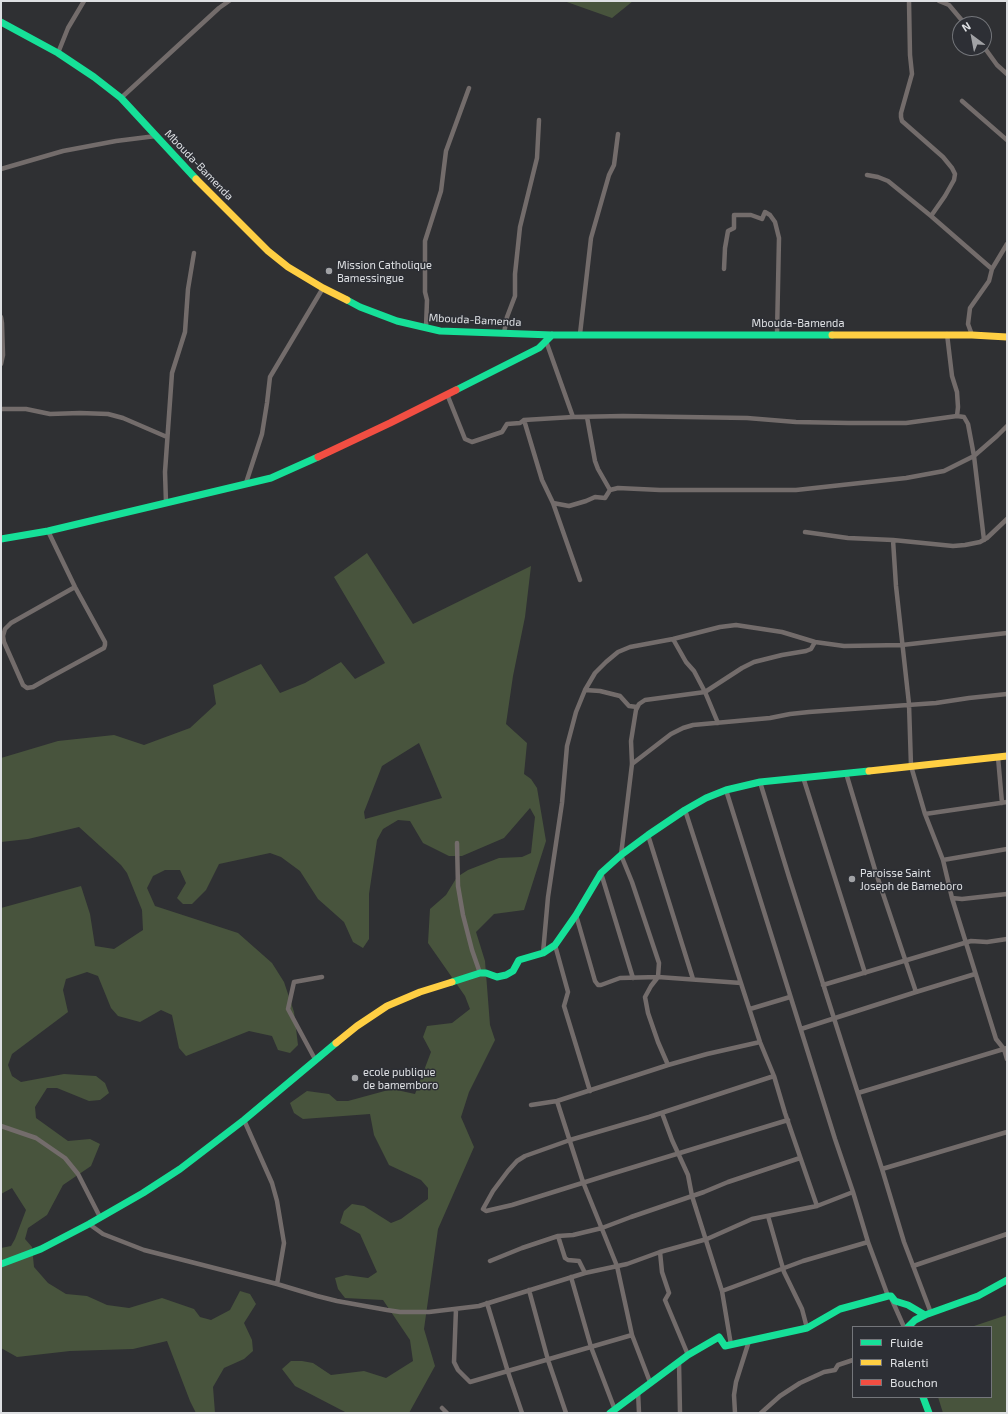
<!DOCTYPE html>
<style>
body{margin:0}
#map{position:relative;width:1008px;height:1414px;overflow:hidden;background:#2f3033;font-family:"Exo 2",sans-serif}
canvas{display:block}
.frame{position:absolute;inset:0;border:2px solid #dee0e3;pointer-events:none}
.legend{position:absolute;left:852px;top:1326px;width:140px;height:72px;box-sizing:border-box;background:#2d2f35;border:1px solid #74767b;margin:0;padding:5px 7px;list-style:none;font-size:12px;color:#dee0e3}
.legend li{display:flex;align-items:center;gap:8px;height:20px}
.legend b{width:20px;border:1px solid #74767b}
.north{position:absolute;left:952px;top:16px;width:40px;height:40px;box-sizing:border-box;background:#2d2f35;border:1px solid #74767b;border-radius:50%;rotate:328deg;font-size:11px;font-weight:700;line-height:16px;text-align:center;color:#dee0e3}
.north::after{content:'';display:block;margin:auto;width:14px;height:18px;background:#a1a2a5;clip-path:polygon(50% 0,100% 100%,50% 72%,0 100%)}
</style>
<div id="map">
<canvas width="1008" height="1414"></canvas>
<div class="frame"></div>
<ul class="legend">
<li><b style="height:5px;background:#16e098"></b>Fluide</li>
<li><b style="height:5px;background:#ffcf43"></b>Ralenti</li>
<li><b style="height:5px;background:#f24e42"></b>Bouchon</li>
</ul>
<div class="north">N</div>
</div>
<script>
const ctx = document.querySelector('canvas').getContext('2d');
ctx.lineJoin = 'round';
function fill(path, color) { ctx.fillStyle = color; ctx.fill(path, 'evenodd'); }
const toPath = rows => new Path2D(rows.map(r => 'M' + r).join(''));
function strokePath(path, color, width, dash) { ctx.strokeStyle = color; ctx.lineWidth = width; ctx.lineCap = dash ? 'butt' : 'round'; ctx.setLineDash(dash || []); ctx.stroke(path); }
function label(font, color, halo, rows, align = 'center') {
  ctx.font = font + ' "Exo 2",sans-serif'; ctx.lineWidth = 3; ctx.setLineDash([]); ctx.textBaseline = 'middle'; ctx.strokeStyle = halo; ctx.fillStyle = color; for (const [text, x, y, turn = 0] of rows) {
    ctx.save(); ctx.translate(x, y); ctx.rotate((+turn || 0) * Math.PI / 180); ctx.textAlign = isNaN(turn) ? turn : align; if (halo) ctx.strokeText(text, 0, 0); ctx.fillText(text, 0, 0); ctx.restore();
  }
}
const green = toPath([
 [564,1,633,1,612,18],
 [367,553,413,624,531,566,525,617,513,676,506,724,527,743,524,774,531,779,537,788,546,841,524,910,494,914,476,932,485,961,490,1025,495,1040,469,1092,461,1117,474,1147,438,1229,424,1329,435,1366,409,1413,347,1413,295,1386,282,1369,291,1361,302,1361,313,1363,331,1375,364,1371,386,1378,413,1361,410,1340,383,1300,345,1298,338,1289,335,1278,346,1275,368,1278,377,1272,360,1234,340,1223,344,1211,352,1204,364,1206,391,1223,401,1219,428,1199,428,1188,421,1180,389,1165,374,1135,370,1114,303,1119,294,1113,290,1103,307,1091,329,1094,337,1101,348,1101,392,1089,415,1094,431,1052,423,1037,427,1026,452,1023,470,1009,465,996,428,943,430,909,446,895,457,877,468,870,499,858,522,857,531,853,535,817,530,808,504,838,462,856,449,856,423,843,410,821,398,820,383,829,377,840,369,894,369,939,363,948,353,942,344,922,318,899,300,871,281,857,270,853,219,864,206,890,192,904,183,904,177,898,186,883,180,870,165,870,153,876,147,888,155,906,238,933,272,963,284,982,294,1012,298,1045,290,1053,278,1050,272,1036,249,1031,186,1056,179,1048,172,1015,161,1010,140,1022,118,1016,111,1008,98,976,87,972,66,979,63,990,68,1012,12,1054,8,1065,12,1076,21,1082,64,1074,96,1076,105,1083,109,1093,100,1100,89,1101,57,1088,47,1088,35,1107,36,1118,68,1141,90,1139,100,1144,91,1166,63,1185,47,1215,28,1228,25,1239,32,1247,34,1267,48,1283,66,1294,87,1296,107,1305,129,1308,162,1298,194,1309,200,1317,211,1320,230,1310,240,1291,250,1294,256,1304,244,1323,252,1340,253,1351,244,1359,224,1368,213,1387,215,1413,196,1413,190,1401,167,1341,133,1349,70,1351,17,1357,1,1348,1,1248,11,1246,15,1239,26,1210,12,1188,1,1194,1,908,81,886,90,914,95,946,114,949,143,930,142,910,127,873,121,865,79,827,28,839,1,842,1,758,58,741,114,735,144,745,190,728,216,704,213,685,261,664,280,693,305,683,341,662,355,679,385,663,334,577],
 [419,743,442,798,365,819,364,812,382,766],
 [1007,1315,1007,1413,943,1413,938,1397,991,1397,991,1327,971,1327]
]);
const street = toPath([
 [909,1,910,55,912,74,901,113,901,117,902,121,943,157,952,168,955,174,954,180,945,196,931,216,992,269],
 [939,1,949,5,965,24],
 [984,47,997,65,1007,74],
 [58,53,68,28,84,1],
 [121,98,219,8,229,1],
 [962,101,1007,140],
 [1,169,63,151,116,141,156,136],
 [867,175,878,177,888,181,931,216],
 [724,269,725,248,728,231,734,228,734,215,751,215,762,219,765,212,770,215,775,222,779,238,777,334],
 [1,317,2,323,3,355,1,364],
 [426,328,427,300,425,292,425,241,441,191,446,151,469,88],
 [504,333,507,317,515,296,515,274,520,227,537,158,539,120],
 [580,334,591,238,609,175,614,165,618,134],
 [947,334,952,376,957,392,958,407,957,416],
 [972,335,968,324,970,308,989,281,992,269,1007,244],
 [546,341,573,417,623,416,747,418,796,422,849,423,906,423,957,416,964,417,968,424,974,456,984,540],
 [447,394,465,439,472,442,502,432,507,424,520,423,524,420,573,417],
 [1,409,26,409,50,414,80,413,108,414,123,418,167,437],
 [587,417,595,461,598,469,610,490,618,488,660,490,796,490,906,478,944,471,974,456,997,436,1007,426],
 [524,420,542,480,553,503,580,580],
 [246,483,262,434,267,403,270,377,323,288],
 [166,503,165,472,172,373,185,332,188,289,194,253],
 [553,503,569,506,586,501,595,497,605,498,610,490],
 [48,531,75,587,105,642,105,645,104,648,47,679,33,687,27,688,23,685,4,642,3,636,5,629,11,623,75,587],
 [805,532,848,538,893,540,953,546,965,545,980,542,987,538,1007,519],
 [893,540,896,586,909,704,911,766,925,814,943,860,952,898,996,1039,1004,1049,1007,1059],
 [673,639,686,662,694,671,705,692,718,723],
 [585,690,600,691,620,696,629,706,637,707],
 [998,757,1002,803],
 [632,764,671,734,683,728,693,725,770,718,790,714,809,712,936,703,969,698,1007,694],
 [846,773,876,873,916,992],
 [803,777,865,973],
 [760,782,789,877,882,1169,904,1242,931,1313],
 [726,790,835,1139,853,1192,868,1242,888,1296],
 [685,810,760,1042,774,1076,785,1113,817,1206],
 [925,814,1007,802],
 [648,835,693,979],
 [457,843,458,886,463,915,472,950,480,973],
 [943,860,1007,849],
 [601,873,633,978],
 [952,898,962,899,1007,894],
 [576,915,595,981,598,985,601,985,620,978,658,977,741,983],
 [555,945,568,992,564,1006,590,1091],
 [543,953,548,897,562,803,567,746,576,712,585,690,595,673,606,662,618,652,630,647,673,639,720,627,736,625,782,632,815,642,844,646,902,645,1007,633],
 [823,985,971,941,987,942,1007,939],
 [750,1009,790,997],
 [801,1029,916,992,975,974],
 [316,1061,288,1009,294,982,322,977],
 [668,1065,658,1042,648,1013,645,997,651,986,658,977,659,963,632,882,621,855,632,764,631,741,636,710,639,704,645,700,705,692,742,668,754,662,782,655,806,651,811,649,815,642],
 [774,1076,649,1117,570,1140,525,1156,517,1161,508,1171,493,1191,483,1209,486,1211,512,1205,611,1174,788,1120],
 [858,1093,1007,1048],
 [557,1101,583,1182,617,1266,632,1335,650,1382],
 [531,1105,557,1101,668,1065,707,1054,760,1042],
 [662,1113,672,1140,688,1175,692,1196,722,1291,731,1345],
 [244,1120,272,1183,277,1201,284,1243,277,1284],
 [1,1126,36,1138,65,1158,78,1174,100,1217],
 [882,1169,1007,1132],
 [768,1216,784,1272,802,1309,807,1328],
 [89,1224,103,1234,144,1250,277,1284,317,1296,337,1301,387,1310,400,1312,429,1312,479,1306,585,1273,627,1264,660,1252,707,1239,752,1219,817,1206,853,1192],
 [558,1236,565,1258,568,1260,579,1261,585,1273],
 [660,1252,662,1272,669,1293,665,1300,688,1355],
 [490,1261,522,1248,558,1236,573,1235,602,1228,631,1217,704,1192,728,1182,800,1158],
 [913,1266,1007,1234],
 [571,1277,591,1347,615,1410],
 [529,1290,548,1360,566,1413],
 [722,1291,803,1261,868,1242],
 [892,1300,904,1327],
 [487,1303,508,1372,522,1413],
 [456,1309,454,1362,458,1370,470,1382,632,1335],
 [679,1362,680,1413],
 [638,1391,639,1413],
 [442,1408,447,1413],
 [735,1413,734,1395,736,1382,749,1341],
 [761,1413,780,1396,800,1383,824,1372,835,1370,838,1365,853,1360]
]);
const fast = toPath([
 [1,22,58,53,94,77,121,98,196,179],
 [347,300,360,307,397,321,440,331,552,335,832,335],
 [456,390,539,348,552,335],
 [1,539,48,531,271,478,318,457],
 [452,982,480,973,486,973,497,977,506,975,513,971,519,960,543,953,555,945,576,915,601,873,621,855,648,835,685,810,706,798,726,790,760,782,869,771],
 [1,1264,41,1249,89,1224,143,1193,180,1169,244,1120,336,1043],
 [908,1327,915,1320,925,1315,978,1296,1007,1280],
 [923,1397,929,1413],
 [610,1413,688,1355,719,1337,725,1346,807,1328,840,1309,888,1296,891,1296,895,1301,908,1305,925,1315]
]);
const slow = toPath([
 [196,179,268,251,288,267,323,288,347,300],
 [832,335,972,335,1007,337],
 [869,771,1007,756],
 [336,1043,357,1026,387,1006,420,992,452,982]
]);
const jam = toPath([
 [318,457,390,423,456,390]
]);
const markers = [
 [329,271,4,"#a1a2a5"],
 [852,879,4,"#a1a2a5"],
 [355,1078,4,"#a1a2a5"]
];
const streetNames = [
 ["Mbouda-Bamenda",199,165,46],
 ["Mbouda-Bamenda",475,320,3],
 ["Mbouda-Bamenda",798,323]
];
const poiNames = [
 ["Mission Catholique",337,265],
 ["Bamessingue",337,278],
 ["Paroisse Saint",860,873],
 ["Joseph de Bameboro",860,886],
 ["ecole publique",363,1072],
 ["de bamemboro",363,1085]
];
fill(green, '#48543d');
strokePath(street, '#736c6b', 4.5);
strokePath(fast, '#16e098', 7);
strokePath(slow, '#ffcf43', 7);
strokePath(jam, '#f24e42', 7);
for (const [x, y, r, color] of markers) { const dot = new Path2D(); dot.arc(x, y, r, 0, 2 * Math.PI); ctx.fillStyle = color; ctx.fill(dot); strokePath(dot, '#2d2f35', 1.5); }
label('11px', '#dee0e3', '#2d2f35', streetNames);
label('11px', '#dee0e3', '#2d2f35', poiNames, 'left');
</script>
